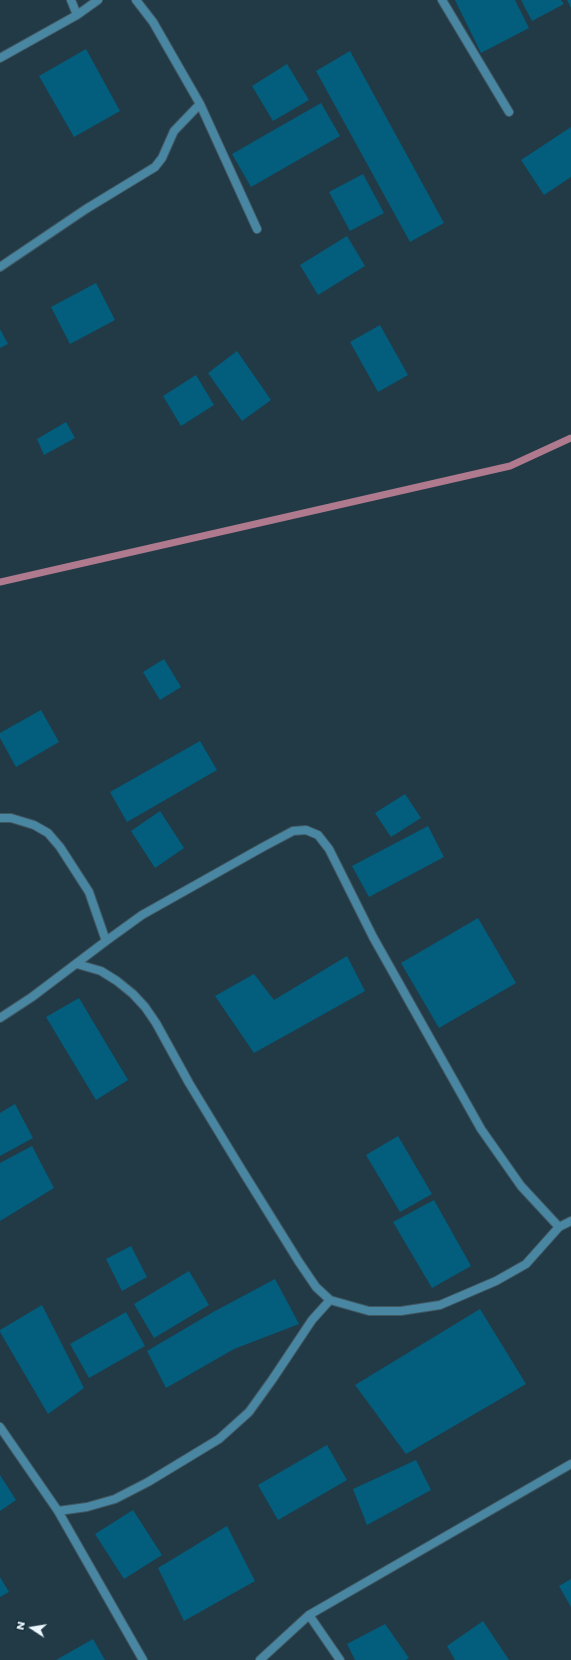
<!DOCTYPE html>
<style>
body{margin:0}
#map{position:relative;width:571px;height:1660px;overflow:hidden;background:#213a46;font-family:Poppins,sans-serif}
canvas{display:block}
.north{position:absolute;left:12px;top:1608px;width:40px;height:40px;-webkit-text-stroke:3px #16303b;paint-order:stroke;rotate:282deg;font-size:11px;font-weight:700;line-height:16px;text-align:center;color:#ebf7fd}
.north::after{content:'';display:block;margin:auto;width:14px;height:18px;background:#ebf7fd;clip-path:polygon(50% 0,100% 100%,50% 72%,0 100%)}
</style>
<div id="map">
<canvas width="571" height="1660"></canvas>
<div class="north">N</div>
</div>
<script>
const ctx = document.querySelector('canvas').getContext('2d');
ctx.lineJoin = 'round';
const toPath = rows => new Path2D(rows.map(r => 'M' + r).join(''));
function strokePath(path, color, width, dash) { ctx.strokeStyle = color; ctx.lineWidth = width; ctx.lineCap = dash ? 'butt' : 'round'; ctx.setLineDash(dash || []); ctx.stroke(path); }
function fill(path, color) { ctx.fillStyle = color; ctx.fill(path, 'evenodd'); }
const stream = toPath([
 [0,582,510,466,571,438]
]);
const building = toPath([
 [455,0,515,0,529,28,481,53],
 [521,0,561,0,564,4,532,21],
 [567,0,571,0,571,8],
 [86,49,120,111,74,137,39,76],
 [350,51,444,223,410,242,316,71],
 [287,64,309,100,273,121,252,86],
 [321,103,340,136,251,187,232,154],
 [571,127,571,177,544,195,521,160],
 [363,174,384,213,350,231,329,192],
 [347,236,365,266,318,295,300,265],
 [96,283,115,320,70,344,51,307],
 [380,325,408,375,378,392,350,342],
 [0,329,8,344,0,348],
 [237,351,271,400,242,421,208,373],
 [196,375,214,405,181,426,163,396],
 [66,422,75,438,44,455,37,439],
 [164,659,181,687,160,700,143,672],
 [41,710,59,742,16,767,0,738,0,733],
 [200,741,217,770,127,822,110,792],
 [405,794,421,818,391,837,375,813],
 [160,811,184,848,155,868,131,831],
 [428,826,444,857,369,897,352,866],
 [478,918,516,983,439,1028,401,963],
 [347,956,365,991,254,1053,215,996,254,974,274,1000],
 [79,998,128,1080,96,1100,46,1017],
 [15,1104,33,1138,0,1156,0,1113],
 [398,1136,432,1194,400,1212,366,1155],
 [32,1146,54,1188,0,1221,0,1163],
 [434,1200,471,1266,432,1288,393,1222],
 [131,1246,147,1277,122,1291,106,1259],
 [189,1271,209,1305,154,1338,134,1304],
 [275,1279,299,1324,234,1349,166,1388,147,1351,215,1311],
 [42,1305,84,1388,48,1414,0,1332,0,1330],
 [480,1309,526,1384,406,1454,355,1385],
 [126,1312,145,1346,89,1378,70,1344],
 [327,1445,347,1480,278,1520,258,1485],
 [416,1460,431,1490,367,1525,353,1489],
 [0,1475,16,1500,0,1511],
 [133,1510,162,1555,124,1579,95,1534],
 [227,1526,255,1581,184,1621,158,1568],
 [0,1577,9,1592,0,1597],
 [571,1579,571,1607,559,1586],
 [483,1621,509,1660,455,1660,447,1646],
 [385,1624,409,1658,406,1660,355,1660,347,1644],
 [93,1639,105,1660,56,1660]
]);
const street = toPath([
 [71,0,77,15],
 [136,0,153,22,200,104,257,229],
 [442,0,509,112],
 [0,58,77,15,98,0],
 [0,267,86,209,155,167,162,158,174,131,200,104],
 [0,818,11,818,34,825,48,833,60,847,89,892,106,941],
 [77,964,101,971,117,981,133,994,145,1007,156,1023,189,1083,240,1167,299,1262,316,1287,330,1300,369,1311,401,1311,440,1305,496,1281,526,1264,559,1227,571,1221],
 [0,1018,32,997,106,941,142,915,263,847,293,831,306,830,318,835,329,849,373,937,481,1129,521,1186,559,1227],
 [0,1427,58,1511,143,1660],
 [58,1511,87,1507,115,1499,148,1482,219,1439,249,1412,272,1380,312,1320,330,1300],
 [309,1615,571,1464],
 [260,1660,309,1615,340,1660]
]);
strokePath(stream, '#af7a8e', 7);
fill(building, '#035e7d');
strokePath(street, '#415863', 10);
strokePath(street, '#4886a2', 8);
</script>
